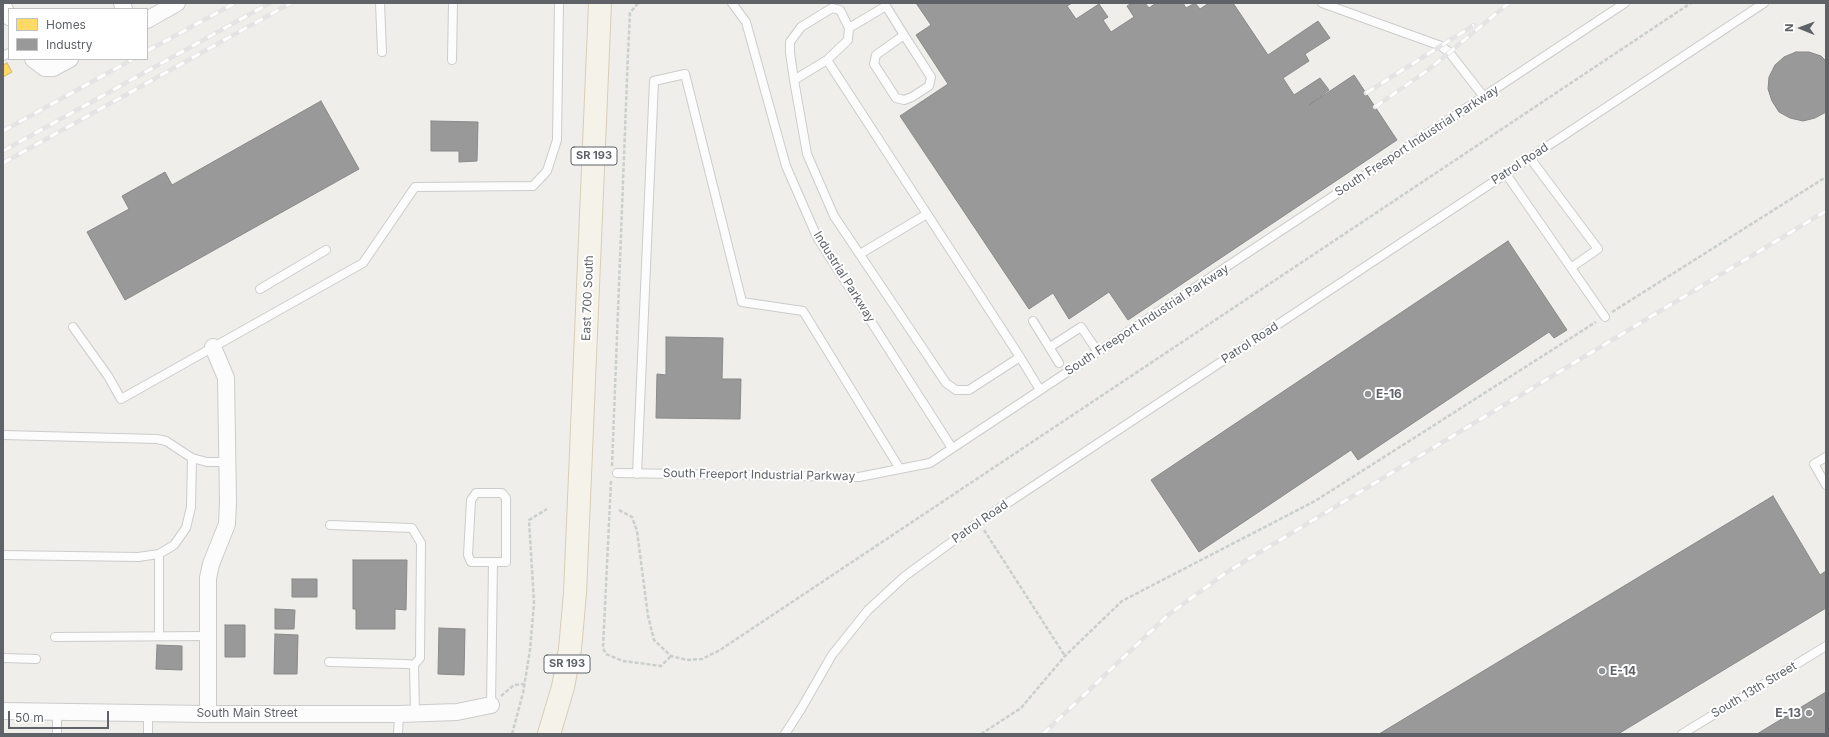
<!DOCTYPE html>
<style>
body{margin:0}
#map{position:relative;width:1829px;height:737px;overflow:hidden;background:#efeeea;font-family:Inter,sans-serif}
canvas{display:block}
.frame{position:absolute;inset:0;border:4px solid #5f6368;pointer-events:none}
.legend{position:absolute;left:8px;top:8px;width:140px;height:52px;box-sizing:border-box;background:#fff;border:1px solid #bfc1c3;margin:0;padding:5px 7px;list-style:none;font-size:12px;color:#5f6368}
.legend li{display:flex;align-items:center;gap:8px;height:20px}
.legend b{width:20px;border:1px solid #bfc1c3}
.north{position:absolute;left:1781px;top:8px;width:40px;height:40px;-webkit-text-stroke:3px #fff;paint-order:stroke;rotate:271deg;font-size:11px;font-weight:700;line-height:16px;text-align:center;color:#5f6368}
.north::after{content:'';display:block;margin:auto;width:14px;height:18px;background:#5f6368;clip-path:polygon(50% 0,100% 100%,50% 72%,0 100%)}
.scale{position:absolute;left:8px;top:711px;width:101px;height:18px;box-sizing:border-box;border:2px solid #5f6368;border-top:0;padding-left:5px;font-size:12px;line-height:14px;white-space:nowrap;color:#5f6368;-webkit-text-stroke:3px #fff;paint-order:stroke}
</style>
<div id="map">
<canvas width="1829" height="737"></canvas>
<div class="frame"></div>
<ul class="legend">
<li><b style="height:11px;background:#ffd966"></b>Homes</li>
<li><b style="height:11px;background:#999"></b>Industry</li>
</ul>
<div class="north">N</div>
<div class="scale">50 m</div>
</div>
<script>
const ctx = document.querySelector('canvas').getContext('2d');
ctx.lineJoin = 'round';
function fill(path, color) { ctx.fillStyle = color; ctx.fill(path, 'evenodd'); }
const toPath = rows => new Path2D(rows.map(r => 'M' + r).join(''));
function strokePath(path, color, width, dash) { ctx.strokeStyle = color; ctx.lineWidth = width; ctx.lineCap = dash ? 'butt' : 'round'; ctx.setLineDash(dash || []); ctx.stroke(path); }
function label(font, color, halo, rows, align = 'center') {
  ctx.font = font + ' Inter,sans-serif'; ctx.lineWidth = 4; ctx.setLineDash([]); ctx.textBaseline = 'middle'; ctx.strokeStyle = halo; ctx.fillStyle = color; for (const [text, x, y, turn = 0] of rows) {
    ctx.save(); ctx.translate(x, y); ctx.rotate((+turn || 0) * Math.PI / 180); ctx.textAlign = isNaN(turn) ? turn : align; if (halo) ctx.strokeText(text, 0, 0); ctx.fillText(text, 0, 0); ctx.restore();
  }
}
const homes = toPath([
 [7,63,12,72,3,77,3,65,7,63]
]);
const industry = toPath([
 [916,3,1072,3,1067,6,1076,19,1099,4,1108,17,1103,20,1111,32,1134,17,1127,6,1132,3,1145,3,1149,8,1156,3,1183,3,1186,8,1195,3,1200,9,1209,3,1233,3,1268,55,1318,21,1330,38,1305,54,1309,61,1283,78,1294,95,1320,78,1329,90,1309,105,1354,75,1397,140,1128,320,1109,292,1069,319,1053,293,1029,309,900,116,948,84,916,35,931,25,916,3],
 [1796,52,1809,52,1821,56,1826,61,1826,112,1815,118,1803,121,1790,118,1779,112,1772,101,1768,89,1769,77,1775,65,1784,57,1796,52],
 [321,101,359,169,125,300,87,232,129,209,122,196,165,172,172,185,321,101],
 [431,121,478,122,477,161,459,162,459,151,431,151,431,121],
 [1508,241,1567,330,1554,338,1549,332,1358,460,1351,450,1199,552,1151,480,1508,241],
 [666,337,723,338,722,379,741,379,740,419,656,418,657,374,666,375,666,337],
 [1773,496,1820,575,1826,571,1826,608,1618,734,1379,734,1773,496],
 [353,560,407,560,406,610,395,609,395,629,356,629,356,609,353,609,353,560],
 [292,579,317,579,317,597,292,597,292,579],
 [275,609,295,610,294,629,275,629,275,609],
 [225,625,245,625,245,657,225,657,225,625],
 [439,628,465,629,464,675,438,674,439,628],
 [275,634,298,635,297,674,274,674,275,634],
 [157,645,182,646,182,670,156,669,157,645],
 [1826,692,1826,734,1757,734,1826,692]
]);
const path = toPath([
 [1612,312,1826,177],
 [612,466,628,53,630,13,638,3],
 [611,481,603,648,606,654,623,661,661,666,671,656],
 [619,510,632,517,637,531,648,616,654,640,671,656,687,660,702,659,720,650,1691,3],
 [984,530,1065,656],
 [501,696,514,685,525,684],
 [512,734,523,693,530,650,534,603,529,520,547,509],
 [981,734,1021,708,1065,656,1122,601,1315,501,1596,322]
]);
const lane = toPath([
 [380,3,382,52],
 [732,3,746,22,786,166,817,237,952,448],
 [1322,3,1441,46,1449,52,1484,97],
 [849,28,886,6,904,35,931,77,929,86,912,97,904,100,896,98,874,64,876,55,904,35],
 [3,56,9,53],
 [452,60,453,3],
 [794,80,790,53,790,42,801,27,832,8,840,10,849,28,848,40,827,60],
 [1530,158,1598,249,1572,267],
 [1506,174,1605,317],
 [860,254,927,214],
 [260,289,326,250],
 [1033,321,1059,363],
 [73,327,108,376,121,399,363,263,415,187,533,186,547,171,557,140,559,3],
 [1050,347,1081,327,1098,352],
 [1020,357,969,390,956,390,946,383,834,216,807,154,794,80,827,60,1020,357,1040,390],
 [3,435,157,439,166,441,192,458,207,462,227,462],
 [1826,457,1814,464,1826,485],
 [617,473,859,477,930,463,1625,3],
 [637,474,654,81,685,74,742,302,803,311,900,469],
 [330,525,412,528,421,543,420,658,414,665],
 [159,554,159,635],
 [3,555,138,557,159,554,174,545,186,528,191,507,192,458],
 [55,637,208,636],
 [3,658,36,659],
 [329,662,407,664,414,665,415,713],
 [491,705,493,562,471,562,468,555,471,500,476,493,502,493,506,498,506,562,493,562],
 [57,712,57,734],
 [148,734,148,713],
 [398,734,399,714],
 [785,734,801,709,832,655,868,610,905,576,979,522,1764,3],
 [1682,734,1826,646]
]);
const street = toPath([
 [122,3,124,9],
 [3,6,9,17],
 [147,20,177,3],
 [33,59,45,68,53,68,70,59],
 [3,711,208,714,399,714,457,712,491,705],
 [208,714,208,578,211,564,227,524,228,502,226,378,213,347]
]);
const primary = toPath([
 [549,734,563,687,570,649,575,593,600,3]
]);
const rail = toPath([
 [147,51,235,3],
 [1366,93,1474,25],
 [1375,107,1428,70,1509,3],
 [3,131,133,59],
 [3,151,270,3],
 [3,163,291,3],
 [1043,734,1168,615,1227,572,1826,211]
]);
const markers = [
 [1368,394,4,"#919496"],
 [1602,671,4,"#919496"],
 [1809,713,4,"#919496"]
];
const shields = [
 [594,156,46],
 [567,664,46]
];
const shieldNames = [
 ["SR 193",594,156],
 ["SR 193",567,664]
];
const streetNames = [
 ["South Freeport Industrial Parkway",1417,141,-33],
 ["Patrol Road",1520,164,-33],
 ["Industrial Parkway",844,277,58],
 ["East 700 South",588,298,-88],
 ["South Freeport Industrial Parkway",1147,320,-33],
 ["Patrol Road",1250,343,-33],
 ["South Freeport Industrial Parkway",759,475,1],
 ["Patrol Road",980,522,-35],
 ["South 13th Street",1754,690,-31],
 ["South Main Street",247,713]
];
const poiNames = [
 ["E-16",1376,394],
 ["E-14",1610,671],
 ["E-13",1801,713,"right"]
];
fill(homes, '#ffd966');
strokePath(homes, '#cfb667', 1);
fill(industry, '#999');
strokePath(industry, '#88898a', 1);
strokePath(lane, '#cbcccc', 10);
strokePath(street, '#cbcccc', 18);
strokePath(primary, '#d7ceb8', 24);
strokePath(path, '#cacfcc', 2.5, [4, 2]);
strokePath(lane, '#fdfcfc', 8);
strokePath(street, '#fdfcfc', 16);
strokePath(primary, '#f4f2e9', 22);
strokePath(rail, '#e4e4e4', 4.5);
strokePath(rail, '#fff', 3, [9]);
for (const [x, y, r, color] of markers) { const dot = new Path2D(); dot.arc(x, y, r, 0, 2 * Math.PI); ctx.fillStyle = color; ctx.fill(dot); strokePath(dot, '#fff', 1.5); }
for (const [x, y, w] of shields) { const box = new Path2D(); box.roundRect(x - w / 2, y - 9, w, 18, 3); ctx.fillStyle = '#fff'; ctx.fill(box); strokePath(box, '#5f6368', 1); }
label('bold 11px', '#5f6368', null, shieldNames);
label('12px', '#5f6368', '#fff', streetNames);
label('bold 12px', '#5f6368', '#fff', poiNames, 'left');
</script>
